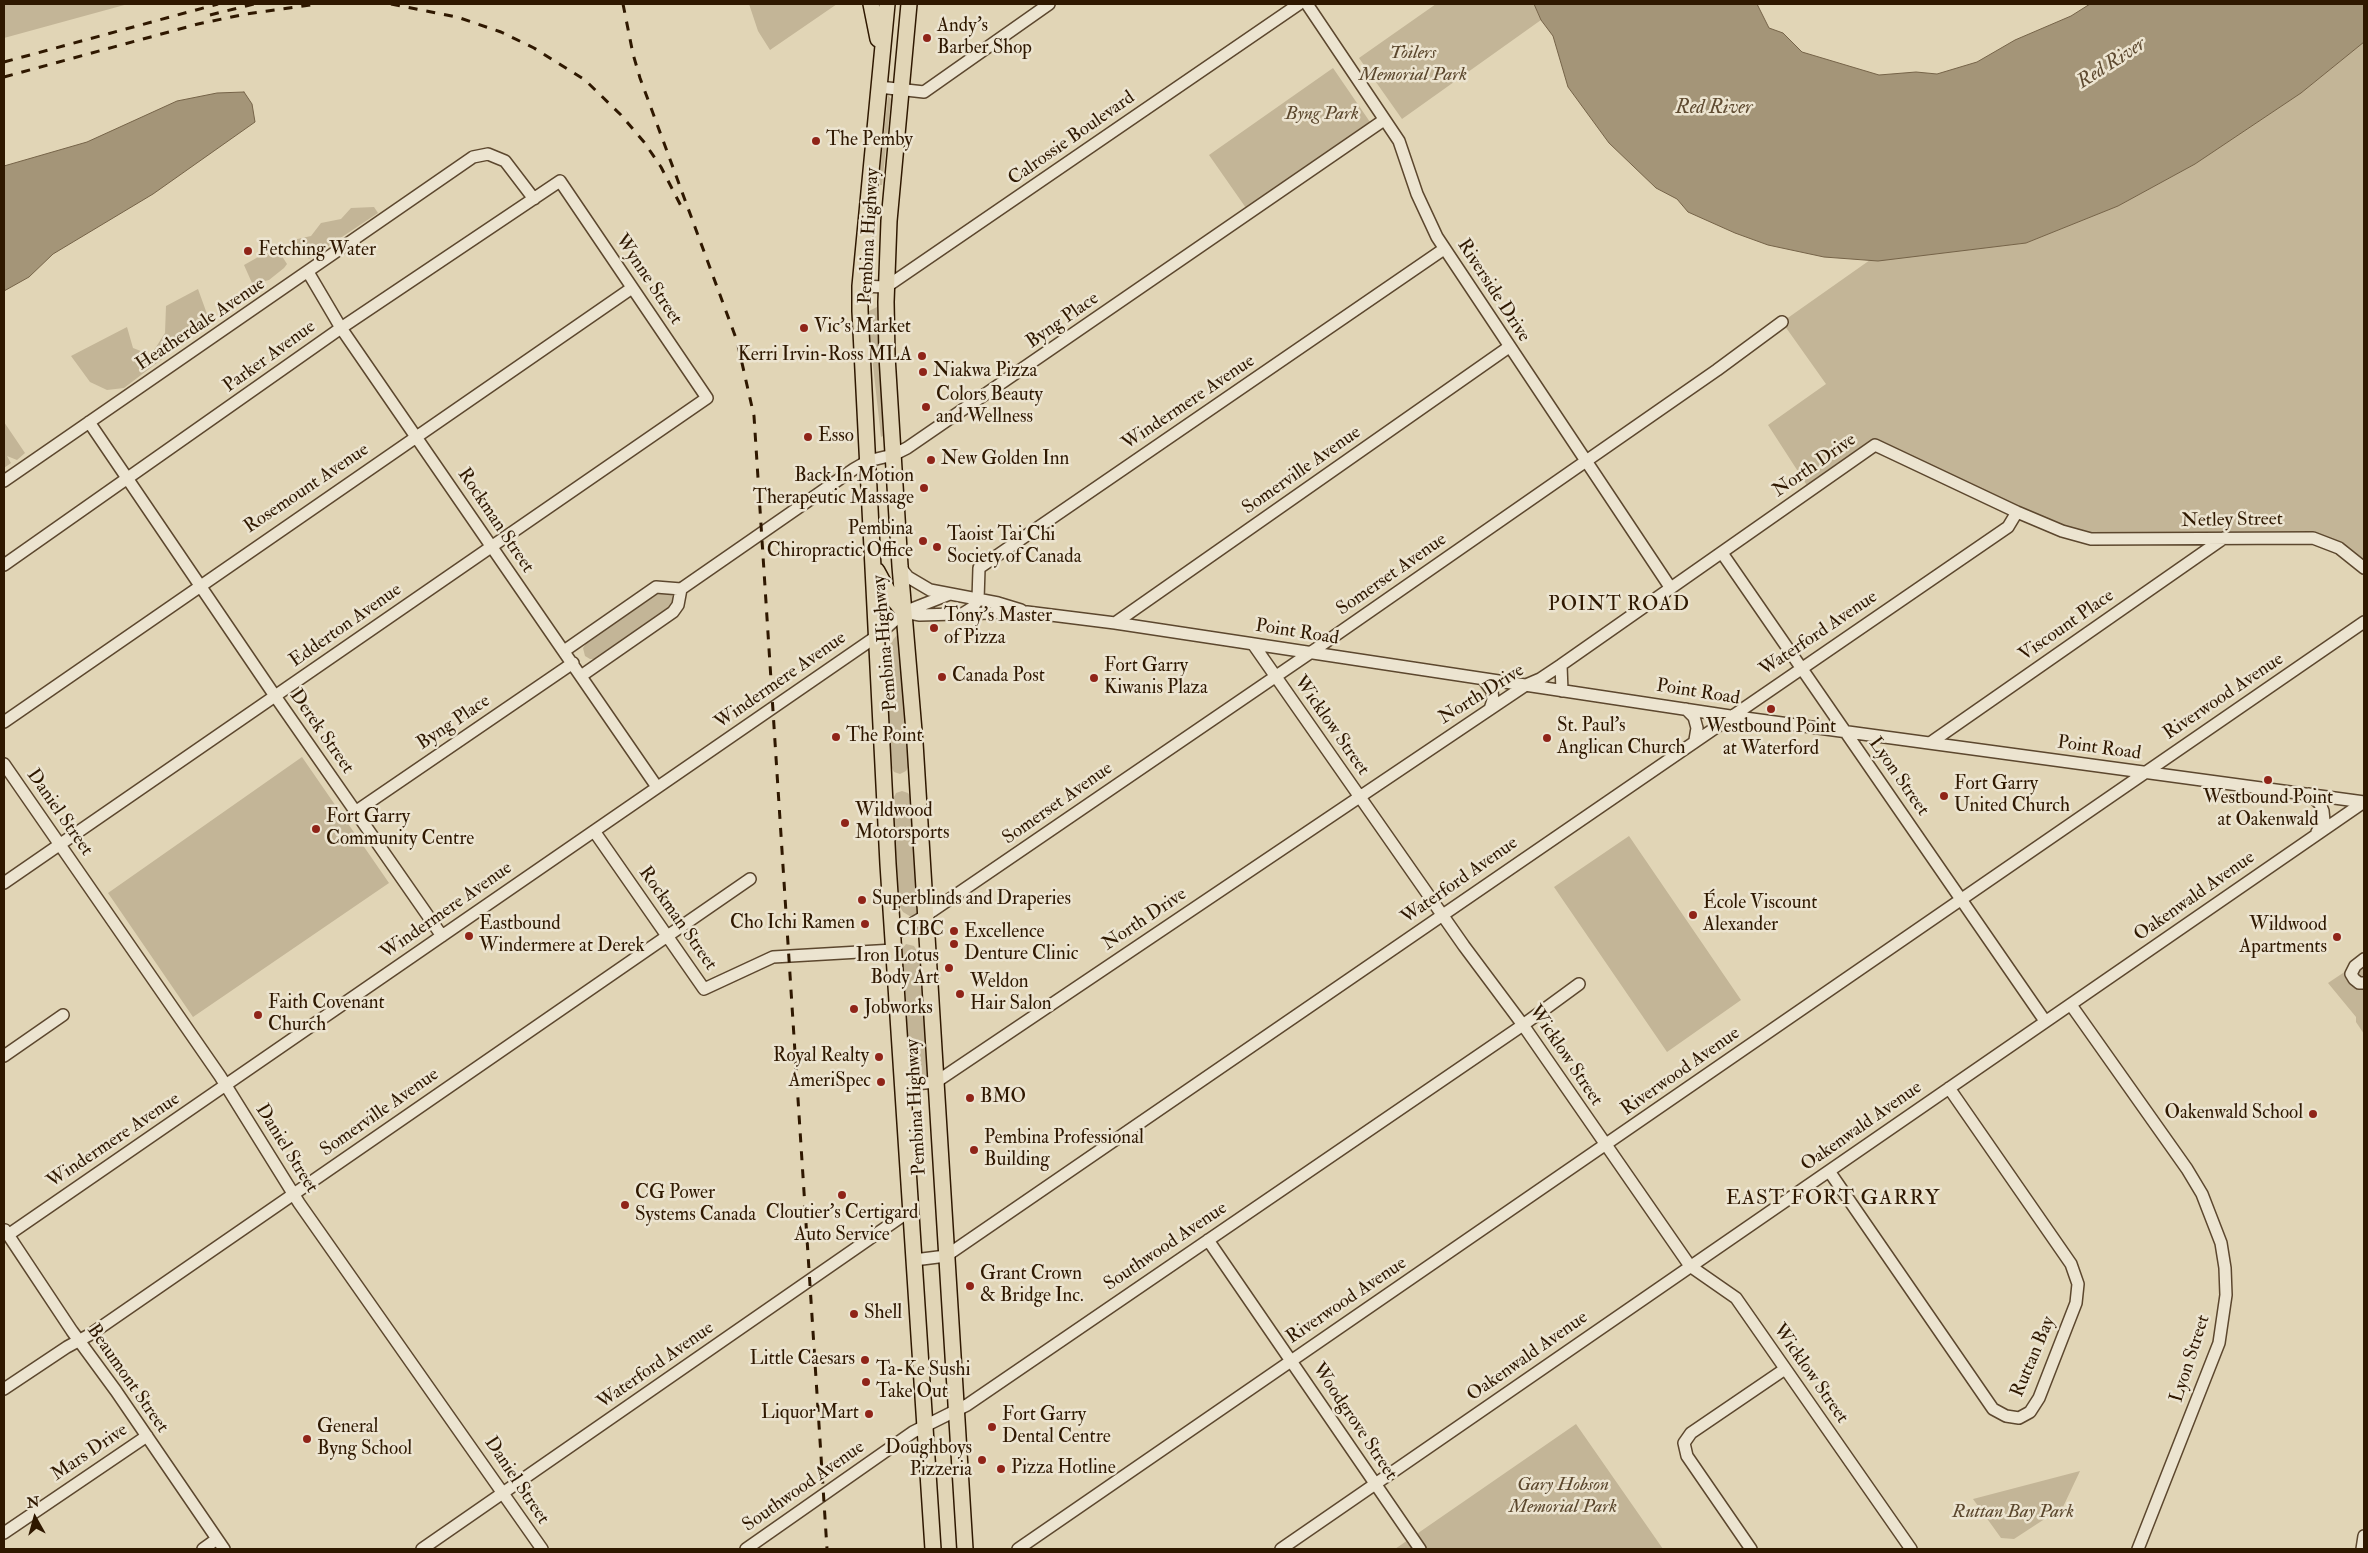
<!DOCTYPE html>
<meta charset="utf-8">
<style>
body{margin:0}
#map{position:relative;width:2368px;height:1553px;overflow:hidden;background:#e1d5b6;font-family:"IM FELL Double Pica",serif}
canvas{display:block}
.frame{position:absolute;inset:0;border:5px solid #2f1800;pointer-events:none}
.north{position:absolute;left:10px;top:1493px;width:50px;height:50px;-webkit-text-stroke:4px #ece4d0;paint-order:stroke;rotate:353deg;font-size:14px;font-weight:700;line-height:20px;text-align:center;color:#2f1800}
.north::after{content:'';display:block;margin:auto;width:18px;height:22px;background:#2f1800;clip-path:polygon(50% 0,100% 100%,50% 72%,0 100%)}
</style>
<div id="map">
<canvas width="2368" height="1553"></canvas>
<div class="frame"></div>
<div class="north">N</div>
</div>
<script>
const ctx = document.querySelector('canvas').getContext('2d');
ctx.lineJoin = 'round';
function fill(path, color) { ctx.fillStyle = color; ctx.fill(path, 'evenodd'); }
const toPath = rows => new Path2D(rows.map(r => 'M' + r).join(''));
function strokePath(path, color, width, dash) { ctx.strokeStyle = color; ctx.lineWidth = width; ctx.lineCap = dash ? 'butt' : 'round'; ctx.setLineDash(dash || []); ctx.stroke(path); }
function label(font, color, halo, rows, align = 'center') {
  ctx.font = font + ' "IM FELL Double Pica",serif'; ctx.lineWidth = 5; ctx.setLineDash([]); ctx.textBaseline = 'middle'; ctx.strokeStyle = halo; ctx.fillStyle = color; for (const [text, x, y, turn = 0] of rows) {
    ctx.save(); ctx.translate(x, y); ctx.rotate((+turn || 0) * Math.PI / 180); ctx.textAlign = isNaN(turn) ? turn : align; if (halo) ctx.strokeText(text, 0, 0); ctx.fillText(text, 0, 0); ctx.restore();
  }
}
const green = toPath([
 [4,4,128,4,4,38],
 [749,4,837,4,770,50,758,31],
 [1436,4,1534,4,1541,20,1402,119,1359,58],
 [2364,42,2364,568,2327,543,2091,539,1875,445,1810,490,1768,425,1826,384,1782,322,1870,260,2026,243,2118,206,2195,164,2301,93],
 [1333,68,1370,122,1246,208,1209,155],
 [888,95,891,99,882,185,880,185,880,172],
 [374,207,378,213,309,259,293,240,311,236,321,223,341,219,351,208],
 [276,247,287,264,284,268,269,280,257,283,252,283,244,265],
 [198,289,207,314,208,324,124,388,107,390,90,382,71,356,127,327,133,348,151,355,165,333,166,306],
 [877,307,883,436,881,437,870,339,869,311],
 [4,422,25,453,17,460,7,456,11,463,4,468],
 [659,592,669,593,672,595,674,602,671,608,596,659,590,659,585,656,583,648,587,642],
 [897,635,899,636,909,765,906,771,900,774,894,772,891,766,884,662,888,646],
 [302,757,389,883,193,1017,108,893],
 [902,791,908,793,911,798,918,913,913,918,903,912,899,905,893,799,896,793],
 [1629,836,1741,1000,1667,1052,1554,887],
 [906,944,914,946,921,958,927,1067,927,1076,924,1078,918,1076,910,1065,902,949],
 [2364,959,2364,1034,2356,1022,2356,1017,2328,983],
 [1576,1424,1663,1549,1395,1549],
 [2080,1471,2063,1507,2014,1539,2001,1538,1973,1499]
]);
const water = toPath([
 [1534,4,1757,4,1769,28,1783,33,1802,52,1879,75,1916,72,1937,74,1977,62,2015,40,2071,16,2090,4,2364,4,2364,42,2301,93,2195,164,2118,206,2026,243,1878,261,1824,257,1768,245,1735,233,1688,212,1677,199,1656,188,1609,143,1568,87,1553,36,1541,20,1534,4],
 [244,92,252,104,255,122,153,194,53,254,29,277,4,291,4,166,87,142,177,101,217,93,244,92]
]);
const minor = toPath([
 [1307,4,1399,141,1417,194,1437,237,1670,587],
 [879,87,924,92,1049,4],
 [308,272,341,328,657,787],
 [860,286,886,287,1299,4],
 [89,422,275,696,442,936],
 [4,481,473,157,488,154,505,161,534,199],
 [1722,553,2045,1021],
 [4,565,341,328,560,181,707,398,4,883],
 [900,567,908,577,930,590,998,603,1021,610],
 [904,612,920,615,1027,612,1115,623,1730,716,2364,802],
 [964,613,972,608,978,600,979,568,1444,249],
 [1115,623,1509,347],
 [1253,644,1464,946,1523,1025,1690,1266,1736,1298,1911,1549],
 [564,651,656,587,681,589,854,469,868,461,893,455,907,448,1384,120],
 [1561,665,1562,691],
 [581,676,673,612,678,605,681,589],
 [1483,679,1492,691,1493,700,1490,709],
 [1686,709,1694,717,1697,728,1695,740],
 [4,722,632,288],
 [1930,743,2224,538],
 [4,764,220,1076,299,1203,542,1549],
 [2309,794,2320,804,2323,811,2324,821,2317,832],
 [355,812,573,663],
 [594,831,704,989,773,957,894,950],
 [893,935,925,916,1310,653,1717,370,1782,322],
 [2364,959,2355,966,2351,974,2354,979,2359,983,2364,983],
 [2071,1005,2187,1169,2202,1194,2221,1243,2225,1268,2226,1295,2219,1343,2138,1549],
 [4,1056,63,1015],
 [903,1085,936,1082,1526,685,1540,679,1561,665,1875,445,2017,512,2062,531,2091,539,2313,538,2339,548,2364,568],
 [1829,1171,1993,1409,2006,1416,2019,1418,2030,1412,2039,1398,2076,1303,2078,1284,2071,1264,1949,1088],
 [5,1230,72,1331,116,1391,224,1549],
 [8,1235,877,636,904,612,950,594],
 [1208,1240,1420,1549],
 [914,1260,946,1256,2008,527,2017,512],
 [4,1389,67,1347,91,1334,750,879],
 [4,1533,147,1436],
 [203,1549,217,1539],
 [422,1549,911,1210],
 [746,1549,913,1432,967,1405,1523,1025,1579,984],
 [1018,1549,2364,622],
 [1281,1549,2364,802],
 [1751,1549,1687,1456,1684,1443,1691,1433,1785,1369],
 [2362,1549,2364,1536]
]);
const major = toPath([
 [871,4,878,39],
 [887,4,860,286,860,311,888,864,933,1549],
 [909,4,889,221,886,302,887,356,900,566,915,743,965,1549],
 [877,571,890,595,904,612]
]);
const rail = toPath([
 [391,4,457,17,501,32,534,48,585,80,621,115,644,142,661,167,683,210],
 [623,4,633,54,640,78,737,341,754,416,827,1549],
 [210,15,254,4],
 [4,62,218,4],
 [4,77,198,24,246,14,318,4]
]);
const markers = [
 [927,38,5,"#8f2418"],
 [816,141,5,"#8f2418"],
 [248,251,5,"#8f2418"],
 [804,328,5,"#8f2418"],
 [922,356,5,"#8f2418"],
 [923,372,5,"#8f2418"],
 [926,407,5,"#8f2418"],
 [808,437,5,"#8f2418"],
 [931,460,5,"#8f2418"],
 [924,488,5,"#8f2418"],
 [923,541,5,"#8f2418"],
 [937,547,5,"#8f2418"],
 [934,628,5,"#8f2418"],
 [942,677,5,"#8f2418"],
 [1094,678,5,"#8f2418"],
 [1771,709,5,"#8f2418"],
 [836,737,5,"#8f2418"],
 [1547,738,5,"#8f2418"],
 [2268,780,5,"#8f2418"],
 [1944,796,5,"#8f2418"],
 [845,823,5,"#8f2418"],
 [316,829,5,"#8f2418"],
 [862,900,5,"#8f2418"],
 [1693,915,5,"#8f2418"],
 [865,924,5,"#8f2418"],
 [954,931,5,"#8f2418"],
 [469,936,5,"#8f2418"],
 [2337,937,5,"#8f2418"],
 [954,944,5,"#8f2418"],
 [949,968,5,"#8f2418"],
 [960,994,5,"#8f2418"],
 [854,1009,5,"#8f2418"],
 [258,1015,5,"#8f2418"],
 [879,1057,5,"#8f2418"],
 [881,1082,5,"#8f2418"],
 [970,1098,5,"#8f2418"],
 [2313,1114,5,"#8f2418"],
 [974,1150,5,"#8f2418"],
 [842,1195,5,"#8f2418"],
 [625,1205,5,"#8f2418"],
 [970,1286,5,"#8f2418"],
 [854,1314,5,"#8f2418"],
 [865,1360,5,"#8f2418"],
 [866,1382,5,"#8f2418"],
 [869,1414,5,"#8f2418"],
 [992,1427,5,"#8f2418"],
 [307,1439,5,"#8f2418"],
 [982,1460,5,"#8f2418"],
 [1001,1469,5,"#8f2418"]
];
const poiNames = [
 ["Andy's",937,27],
 ["Barber Shop",937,49],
 ["The Pemby",826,141],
 ["Fetching Water",258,251],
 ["Vic’s Market",814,328],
 ["Kerri Irvin-Ross MLA",912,356,"right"],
 ["Niakwa Pizza",933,372],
 ["Colors Beauty",936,396],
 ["and Wellness",936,418],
 ["Esso",818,437],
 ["New Golden Inn",941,460],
 ["Back In Motion",914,477,"right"],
 ["Therapeutic Massage",914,499,"right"],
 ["Pembina",913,530,"right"],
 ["Chiropractic Office",913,552,"right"],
 ["Taoist Tai Chi",947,536],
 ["Society of Canada",947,558],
 ["Tony's Master",944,617],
 ["of Pizza",944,639],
 ["Fort Garry",1104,667],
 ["Kiwanis Plaza",1104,689],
 ["Canada Post",952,677],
 ["St. Paul's",1557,727],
 ["Anglican Church",1557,749],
 ["Westbound Point",1771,728,"center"],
 ["at Waterford",1771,750,"center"],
 ["The Point",846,737],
 ["Fort Garry",1954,785],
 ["United Church",1954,807],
 ["Westbound Point",2268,799,"center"],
 ["at Oakenwald",2268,821,"center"],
 ["Wildwood",855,812],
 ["Motorsports",855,834],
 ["Fort Garry",326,818],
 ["Community Centre",326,840],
 ["Superblinds and Draperies",872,900],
 ["École Viscount",1703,904],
 ["Alexander",1703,926],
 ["Cho Ichi Ramen",855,924,"right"],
 ["Eastbound",479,925],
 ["Windermere at Derek",479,947],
 ["Wildwood",2327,926,"right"],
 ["Apartments",2327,948,"right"],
 ["CIBC",944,931,"right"],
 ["Excellence",964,933],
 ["Denture Clinic",964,955],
 ["Iron Lotus",939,957,"right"],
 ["Body Art",939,979,"right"],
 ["Weldon",970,983],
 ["Hair Salon",970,1005],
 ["Faith Covenant",268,1004],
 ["Church",268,1026],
 ["Jobworks",864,1009],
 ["Royal Realty",869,1057,"right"],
 ["AmeriSpec",871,1082,"right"],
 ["BMO",980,1098],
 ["Oakenwald School",2303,1114,"right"],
 ["Pembina Professional",984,1139],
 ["Building",984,1161],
 ["CG Power",635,1194],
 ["Systems Canada",635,1216],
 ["Cloutier's Certigard",842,1214,"center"],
 ["Auto Service",842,1236,"center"],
 ["Grant Crown",980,1275],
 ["& Bridge Inc.",980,1297],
 ["Shell",864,1314],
 ["Little Caesars",855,1360,"right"],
 ["Ta-Ke Sushi",876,1371],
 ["Take Out",876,1393],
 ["Liquor Mart",859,1414,"right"],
 ["Fort Garry",1002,1416],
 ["Dental Centre",1002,1438],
 ["General",317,1428],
 ["Byng School",317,1450],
 ["Doughboys",972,1449,"right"],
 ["Pizzeria",972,1471,"right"],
 ["Pizza Hotline",1011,1469]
];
const parkNames = [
 ["Toilers",1413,54],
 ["Memorial Park",1413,76],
 ["Byng Park",1322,115],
 ["Gary Hobson",1563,1486],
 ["Memorial Park",1563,1508],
 ["Ruttan Bay Park",2013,1513]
];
const streetNames = [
 ["Calrossie Boulevard",1072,139,-35],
 ["Pembina Highway",870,236,-87],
 ["Wynne Street",648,280,56],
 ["Riverside Drive",1493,291,57],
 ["Byng Place",1063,321,-35],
 ["Heatherdale Avenue",201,325,-34],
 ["Parker Avenue",270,357,-36],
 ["Windermere Avenue",1189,403,-34],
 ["North Drive",1815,466,-35],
 ["Somerville Avenue",1302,471,-35],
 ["Rosemount Avenue",307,489,-34],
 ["Rockman Street",495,521,56],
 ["Netley Street",2232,521,-1],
 ["Somerset Avenue",1392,575,-35],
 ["Edderton Avenue",346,626,-35],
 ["Viscount Place",2067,626,-35],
 ["Point Road",1297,633,9],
 ["Waterford Avenue",1819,634,-34],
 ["Pembina Highway",886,643,-95],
 ["Windermere Avenue",781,681,-35],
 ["Point Road",1698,693,9],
 ["North Drive",1482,695,-32],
 ["Riverwood Avenue",2224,697,-34],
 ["Byng Place",454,723,-34],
 ["Wicklow Street",1331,726,55],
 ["Derek Street",321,732,55],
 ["Point Road",2099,749,8],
 ["Lyon Street",1898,777,55],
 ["Somerset Avenue",1058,804,-35],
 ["Daniel Street",59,813,55],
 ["Waterford Avenue",1460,881,-35],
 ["Oakenwald Avenue",2195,897,-35],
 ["Windermere Avenue",447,911,-35],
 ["Rockman Street",677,919,55],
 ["North Drive",1145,920,-34],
 ["Wicklow Street",1565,1056,56],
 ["Riverwood Avenue",1681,1072,-35],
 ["Pembina Highway",917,1107,-93],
 ["Somerville Avenue",380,1113,-35],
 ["Oakenwald Avenue",1862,1127,-35],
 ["Windermere Avenue",114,1141,-34],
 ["Daniel Street",286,1149,58],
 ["Southwood Avenue",1166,1247,-34],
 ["Riverwood Avenue",1347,1301,-34],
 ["Oakenwald Avenue",1528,1357,-35],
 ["Ruttan Bay",2034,1357,-67],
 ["Lyon Street",2191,1359,-72],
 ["Waterford Avenue",656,1366,-35],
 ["Wicklow Street",1810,1374,55],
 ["Beaumont Street",127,1379,55],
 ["Woodgrove Street",1354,1422,56],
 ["Mars Drive",90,1453,-34],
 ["Daniel Street",516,1481,56],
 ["Southwood Avenue",804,1487,-35]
];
const waterNames = [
 ["Red River",2112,64,-33],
 ["Red River",1714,109]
];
const neighbourhoodNames = [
 ["POINT ROAD",1619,606]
];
const quarterNames = [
 ["EAST FORT GARRY",1833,1199]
];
fill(green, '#c3b597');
fill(water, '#a49578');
strokePath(water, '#756348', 1);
strokePath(minor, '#5c472e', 14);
strokePath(major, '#2f1800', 18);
strokePath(minor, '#ece4d0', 11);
strokePath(major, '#e1d5b6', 15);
strokePath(rail, '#2f1800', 3, [9, 9]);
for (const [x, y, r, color] of markers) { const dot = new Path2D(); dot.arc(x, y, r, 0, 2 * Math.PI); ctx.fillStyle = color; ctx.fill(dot); strokePath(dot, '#ece4d0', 2); }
label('19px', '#2f1800', '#ece4d0', poiNames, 'left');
label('italic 19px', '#5b472d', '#ece4d0', parkNames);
label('19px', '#2f1800', '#ece4d0', streetNames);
label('italic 20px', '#5e4a30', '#ece4d0', waterNames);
ctx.letterSpacing = '1px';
label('20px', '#2f1800', '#ece4d0', neighbourhoodNames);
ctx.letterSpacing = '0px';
ctx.letterSpacing = '1px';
label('21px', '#2f1800', '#ece4d0', quarterNames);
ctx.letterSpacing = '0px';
</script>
